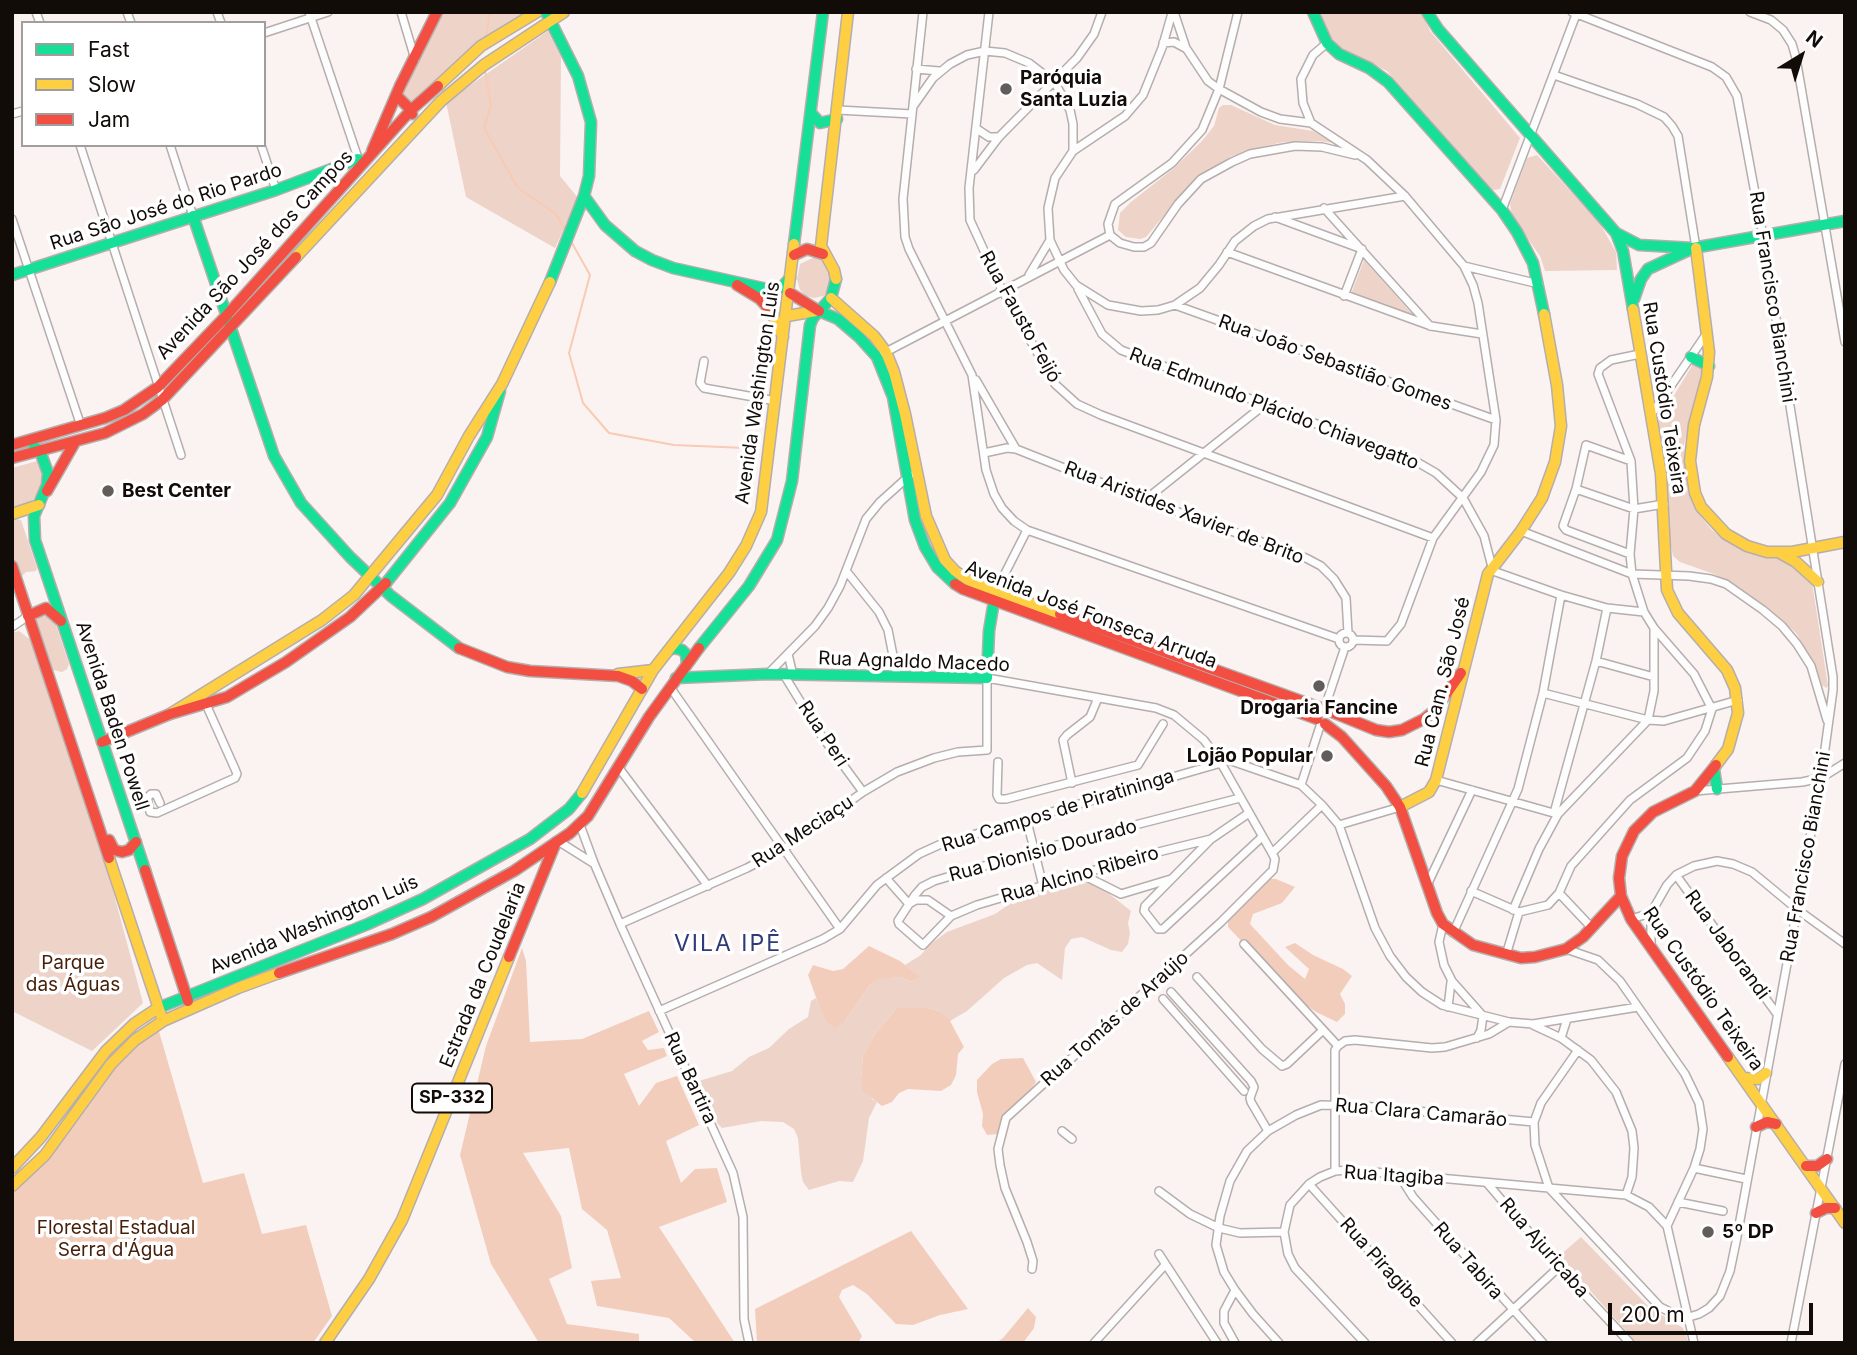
<!DOCTYPE html>
<meta charset="utf-8">
<style>
body{margin:0}
#map{position:relative;width:1857px;height:1355px;overflow:hidden;background:#faf3f1;font-family:Inter,sans-serif}
canvas{display:block}
.frame{position:absolute;inset:0;border:14px solid #120c09;pointer-events:none}
.legend{position:absolute;left:21px;top:21px;width:245px;height:126px;box-sizing:border-box;background:#fff;border:2px solid #a09e9d;margin:0;padding:9px 12px;list-style:none;font-size:21px;color:#120c09}
.legend li{display:flex;align-items:center;gap:14px;height:35px}
.legend b{width:35px;border:2px solid #a09e9d}
.north{position:absolute;left:1766px;top:21px;width:70px;height:70px;-webkit-text-stroke:5px #fff;paint-order:stroke;rotate:38deg;font-size:19px;font-weight:700;line-height:28px;text-align:center;color:#120c09}
.north::after{content:'';display:block;margin:auto;width:24px;height:32px;background:#120c09;clip-path:polygon(50% 0,100% 100%,50% 72%,0 100%)}
.scale{position:absolute;left:1608px;top:1303px;width:205px;height:32px;box-sizing:border-box;border:4px solid #120c09;border-top:0;padding-left:9px;font-size:21px;line-height:24px;white-space:nowrap;color:#120c09;-webkit-text-stroke:5px #fff;paint-order:stroke}
</style>
<div id="map">
<canvas width="1857" height="1355"></canvas>
<div class="frame"></div>
<ul class="legend">
<li><b style="height:9px;background:#16e098"></b>Fast</li>
<li><b style="height:9px;background:#ffcf43"></b>Slow</li>
<li><b style="height:9px;background:#f24e42"></b>Jam</li>
</ul>
<div class="north">N</div>
<div class="scale">200 m</div>
</div>
<script>
const ctx = document.querySelector('canvas').getContext('2d');
ctx.lineJoin = 'round';
function fill(path, color) { ctx.fillStyle = color; ctx.fill(path, 'evenodd'); }
const toPath = rows => new Path2D(rows.map(r => 'M' + r).join(''));
function strokePath(path, color, width, dash) { ctx.strokeStyle = color; ctx.lineWidth = width; ctx.lineCap = dash ? 'butt' : 'round'; ctx.setLineDash(dash || []); ctx.stroke(path); }
function label(font, color, halo, rows, align = 'center') {
  ctx.font = font + ' Inter,sans-serif'; ctx.lineWidth = 7; ctx.setLineDash([]); ctx.textBaseline = 'middle'; ctx.strokeStyle = halo; ctx.fillStyle = color; for (const [text, x, y, turn = 0] of rows) {
    ctx.save(); ctx.translate(x, y); ctx.rotate((+turn || 0) * Math.PI / 180); ctx.textAlign = isNaN(turn) ? turn : align; if (halo) ctx.strokeText(text, 0, 0); ctx.fillText(text, 0, 0); ctx.restore();
  }
}
const green = toPath([
 [442,12,530,12,411,105,400,94],
 [1320,12,1422,12,1430,31,1520,138,1500,189,1493,190,1487,185,1387,71,1339,47,1330,36],
 [548,31,561,57,560,176,578,198,555,248,466,197,446,102],
 [1223,105,1231,105,1275,125,1313,131,1334,143,1319,141,1283,142,1245,151,1230,157,1193,181,1146,237,1140,239,1126,237,1118,230,1120,213,1131,202,1174,168,1202,141,1214,126,1219,108],
 [1537,155,1599,222,1616,252,1617,270,1545,271,1540,256,1512,216,1510,204,1527,158],
 [815,257,825,263,832,274,828,292,823,296,814,298,806,296,800,290,797,279,800,264],
 [1364,260,1413,315,1351,294],
 [1693,364,1701,364,1701,378,1684,445,1688,492,1696,511,1712,530,1728,542,1746,550,1792,558,1811,576,1828,686,1826,688,1822,685,1815,665,1796,633,1767,607,1736,586,1714,574,1680,562,1673,556,1670,541,1668,484,1658,422],
 [37,461,43,474,42,484,38,494,31,502,20,509,12,510,12,468],
 [12,518,21,520,37,568,36,571,26,572,19,579,12,556],
 [46,616,52,617,55,622,69,664,67,669,62,672,53,670,48,663,35,622,39,617],
 [19,631,32,641,112,887,143,1003,92,1051,12,1011,12,633],
 [1071,876,1103,889,1131,911,1128,923,1130,933,1128,944,1122,952,1111,950,1082,937,1071,939,1065,948,1062,980,1037,963,1027,965,1004,978,967,1011,950,1021,939,1011,928,1008,897,1008,874,1035,863,1056,861,1080,872,1099,877,1102,869,1118,863,1161,853,1182,839,1181,809,1190,803,1182,801,1172,798,1138,794,1129,783,1122,761,1121,722,1128,718,1124,699,1081,732,1071,749,1057,769,1048,789,1029,808,1017,811,1001,816,998,819,1006,844,1022,870,985,879,978,901,977,911,982,919,977,905,965,921,955,929,945,947,932,995,914,1046,879],
 [1581,1237,1649,1307,1683,1328,1689,1343,1637,1343,1559,1256]
]);
const forest = toPath([
 [1265,879,1276,879,1295,887,1282,903,1253,914,1250,924,1288,965,1305,979,1309,969,1285,947,1295,943,1313,955,1343,969,1352,976,1340,994,1345,1004,1345,1014,1337,1022,1316,1012,1295,997,1228,927,1228,917],
 [869,946,900,961,920,977,911,982,901,977,879,979,870,985,844,1022,835,1028,827,1022,819,1006,808,975,813,965,833,971,843,969],
 [522,948,526,961,530,1042,582,1039,649,1011,659,1032,642,1041,648,1050,664,1048,667,1056,624,1074,639,1106,656,1083,677,1076,699,1125,666,1141,681,1183,695,1169,717,1168,727,1202,659,1227,735,1343,696,1343,669,1318,597,1306,591,1281,621,1278,607,1230,582,1209,569,1148,523,1153,561,1216,572,1268,549,1279,567,1324,639,1334,639,1343,539,1343,491,1264,460,1155,486,1046],
 [897,1008,928,1008,939,1011,949,1019,964,1047,958,1054,956,1075,951,1085,941,1091,908,1089,899,1093,892,1102,882,1106,863,1091,861,1080,863,1056,874,1035],
 [158,1028,203,1183,244,1173,262,1234,306,1225,332,1316,313,1343,12,1343,12,1189,124,1055],
 [1023,1058,1036,1082,998,1134,987,1135,982,1126,983,1114,977,1092,977,1080,992,1064,1001,1059],
 [911,1231,968,1309,940,1315,913,1325,896,1324,867,1294,853,1285,842,1290,839,1297,862,1336,858,1343,757,1343,755,1309],
 [1028,1308,1036,1317,1034,1328,1023,1343,996,1343,1003,1338]
]);
const stream = toPath([
 [486,36,490,12],
 [485,71,491,105,484,128,518,188,556,214,565,230],
 [572,243,590,275,569,353,583,403,609,433,674,445,746,448]
]);
const street = toPath([
 [36,12,40,23],
 [127,12,131,23],
 [217,12,221,23],
 [309,12,359,161],
 [401,12,415,59],
 [923,12,903,199,905,237,909,249,972,375,986,470,994,494,1002,508,1014,521,1027,530,1339,639],
 [989,12,969,188,970,220,1002,290,1055,384,1077,404,1101,415,1433,538],
 [1174,12,1186,48,1208,81,1219,89,1261,112,1280,119,1311,123,1367,160,1405,196,1464,266,1473,285,1478,303,1496,420,1494,445,1481,472,1433,538,1401,624,1387,641,1354,640],
 [1572,12,1712,67,1726,77,1737,96,1763,236,1833,677,1833,690,1821,778,1736,1242,1730,1271,1720,1296,1709,1308,1699,1314,1689,1317,1674,1314,1660,1307,1549,1188,1535,1145,1534,1122,1541,1103,1578,1050],
 [1750,12,1771,20,1783,30,1792,44,1796,58,1845,342],
 [1172,13,1162,48,1143,95,1125,116,1073,151,1055,178,1048,208,1050,240,1064,270,1076,285,1108,305,1141,311,1158,310,1175,305,1200,288,1219,265,1235,241,1254,226,1268,219,1405,196],
 [264,33,328,12],
 [1163,43,1174,42,1185,48],
 [916,69,939,71],
 [1554,75,1637,104,1664,117,1672,126,1678,136,1696,248],
 [914,105,933,78,950,64,967,55,985,51,1005,53,1029,63,1055,83,1070,110,1073,124,1073,151],
 [838,110,912,114],
 [12,114,23,111],
 [1311,123,1303,103,1301,79,1313,55,1327,43],
 [977,129,989,137,999,137],
 [80,145,181,455],
 [170,145,193,216],
 [261,145,276,190],
 [974,170,999,137,1077,58,1094,34,1102,12],
 [1324,208,1430,326],
 [1502,210,1577,12],
 [1275,217,1362,249,1344,296],
 [12,219,81,426],
 [1110,235,1120,243,1134,247,1144,247,1151,243,1178,204,1201,179,1232,162,1250,154,1295,146,1322,147,1355,155],
 [1110,235,1108,224,1115,204,1172,163,1202,130,1219,89,1238,12],
 [1227,252,1431,326,1482,334],
 [1464,266,1539,284],
 [1029,275,1050,240],
 [1078,289,1102,334,1121,350,1417,462,1436,473,1463,498,1484,536,1492,567,1496,572,1561,595,1607,608,1644,612],
 [1175,305,1496,420],
 [884,353,1110,235],
 [1640,354,1611,360,1600,368,1598,374,1631,461,1634,509,1630,554,1632,574,1644,612,1654,628,1694,674,1712,709],
 [704,361,700,383,704,388,776,401],
 [976,380,1016,449],
 [1651,415,1707,333],
 [984,453,1007,448,1016,449,1145,500,1306,558,1321,566,1334,579,1346,598,1348,633],
 [1576,489,1634,509,1664,504],
 [1145,500,1264,405],
 [1521,531,1632,574,1689,576,1711,579,1726,584,1763,610,1782,626,1797,644,1811,666,1827,720],
 [1630,554,1566,530,1563,526,1576,489,1586,445,1631,461],
 [847,572,879,612,888,630,897,676],
 [996,591,1027,530],
 [12,627,28,616],
 '1339 640a7 7 0 1 1 14 0a7 7 0 1 1-14 0Z',
 [788,654,793,675],
 [1596,661,1654,677],
 [768,674,815,626,828,608,840,586,866,519,880,502,910,475],
 [784,675,821,735,863,792],
 [670,687,840,929],
 [1543,693,1648,720,1664,721,1738,700],
 [1325,707,1345,647],
 [1217,756,1301,785,1322,805,1339,825,1375,928,1390,956,1406,977,1422,992,1442,1005,1509,1022,1533,1024,1638,1007],
 [998,762,997,795,999,799,1006,799,1138,765,1163,724],
 [619,768,708,886],
 [1436,780,1557,814],
 [1072,783,1063,740,1067,735,1090,717,1098,698],
 [1301,785,1321,723],
 [1695,791,1802,782,1821,778,1845,763],
 [160,803,156,794,151,794,147,798,150,812,157,813,235,778,237,774,235,769,205,702],
 [1249,813,1211,839,1145,906,1144,911,1158,929,1163,929,1262,837],
 [1554,813,1596,661,1607,608],
 [1027,821,1043,886],
 [580,825,594,863,620,924,733,1173,743,1217,744,1319,749,1343],
 [1339,825,1400,807],
 [1211,839,1142,856,977,905,951,916,923,945,899,924,898,921,915,895,922,887,934,881,1034,851,1240,798],
 [558,841,593,863],
 [1081,874,1121,894,1171,879],
 [1676,875,1777,1014],
 [886,878,909,904,916,900,928,900,951,916],
 [1428,883,1472,790],
 [1471,891,1519,912,1548,905,1559,893,1571,866,1630,800,1687,758,1705,731,1712,709],
 [1559,893,1592,928],
 [1513,910,1539,849,1558,814,1648,720,1654,691,1654,629],
 [1631,919,1651,913],
 [620,924,747,868,785,848,863,792,897,772,934,758,958,752,987,750,987,678,1156,708,1174,715,1204,740,1221,763,1272,853],
 [1443,924,1439,942,1444,965,1452,981,1483,1016,1481,1030,1477,1038],
 [1453,933,1518,789,1543,693,1561,595],
 [1244,944,1338,1046],
 [1651,945,1651,913,1667,885,1676,875,1694,866,1717,861,1733,864,1752,872,1798,910,1845,944],
 [1566,949,1598,960,1620,981,1685,1074,1699,1103,1703,1129,1700,1149,1694,1168,1667,1226,1694,1343],
 [1506,955,1519,912],
 [1197,977,1262,1049,1282,1066,1287,1064,1322,1031],
 [1171,992,1251,1081,1254,1087,1250,1098,1251,1102,1268,1131],
 [1163,999,1244,1091],
 [1448,1007,1451,982],
 [659,1011,823,939,840,929,877,885,919,854,941,844,1221,763],
 [1533,1025,1561,1038,1591,1060,1616,1092,1632,1131,1634,1148,1632,1177,1626,1195],
 [1561,1038,1567,1019],
 [1062,1131,1072,1139],
 [1694,1168,1746,1179],
 [1335,1171,1335,1050,1338,1046,1345,1041,1355,1040,1432,1048,1445,1047,1489,1034,1509,1022],
 [1399,1175,1413,1197,1543,1343],
 [1487,1183,1559,1267,1630,1343],
 [1309,1184,1452,1343],
 [1159,1191,1190,1214,1219,1228,1240,1233,1284,1232],
 [1678,1202,1723,1211],
 [1159,1254,1217,1343],
 [1032,1269,1033,1261,1027,1242,1005,1188,1000,1165,998,1149,1006,1118,1221,922,1273,870,1275,859,1272,853,1322,805],
 [1094,1343,1165,1265],
 [1235,1343,1224,1323,1224,1311,1235,1290],
 [1279,1343,1253,1314,1235,1290,1224,1272,1216,1245,1220,1216,1230,1181,1247,1151,1268,1131,1296,1115,1321,1105,1362,1106,1534,1122],
 [1365,1343,1295,1268,1288,1254,1284,1232,1290,1205,1309,1184,1320,1177,1335,1171,1351,1170,1626,1195,1649,1207,1667,1226],
 [1477,1343,1559,1267],
 [1791,1343,1845,1064]
]);
const fast = toPath([
 [546,12,578,76,591,122,589,176,584,196,550,282],
 [1313,12,1327,43,1339,54,1369,68,1388,82,1502,210,1517,232,1533,263,1544,314],
 [1427,12,1438,29,1616,233,1623,251,1633,309],
 [812,114,820,123,837,119],
 [584,196,605,225,635,251,652,260,673,268,767,289,781,288,790,278],
 [193,216,274,456,301,503,350,557,391,596,459,648],
 [1616,233,1639,245,1693,248,1845,221],
 [794,244,823,12],
 [12,275,276,190,358,159],
 [1634,299,1641,279,1648,269,1689,250],
 [819,311,838,319,859,337,877,357,893,397,915,520,925,547,937,567,955,584],
 [1691,357,1709,366],
 [34,447,40,451,48,473,47,485,34,516,35,540,145,870],
 [386,583,450,503,487,437,500,391],
 [699,648,749,586,777,540,792,481,810,325,813,318,831,298,836,279],
 [669,650,674,648,682,650,686,654,687,663],
 [676,678,768,674,987,678,989,631,995,595],
 [1714,769,1717,789],
 [158,1008,368,924,423,899,530,839,569,809,582,793]
]);
const slow = toPath([
 [438,86,481,46,537,12],
 [1696,248,1709,352,1707,377,1694,425,1690,461,1695,493,1701,507,1726,534,1747,546,1767,552,1792,552,1845,542],
 [296,257,441,101,484,65,564,12],
 [836,279,834,270,821,246,848,12],
 [831,298,874,336,886,352,894,372,905,414,926,516,945,560,955,571,971,582,1060,614],
 [1633,309,1661,474,1667,590,1678,613,1727,670,1735,688,1738,713,1728,749,1716,765],
 [771,311,783,337],
 [787,316,816,311],
 [12,514,39,505],
 [1780,553,1796,562,1818,582],
 [618,674,653,670],
 [170,714,322,620,354,595,437,495,469,436,502,384,550,282],
 [582,793,653,670,729,573,746,546,761,512,794,244],
 [1400,807,1429,792,1436,780,1488,574,1521,531,1542,498,1555,462,1561,426,1557,385,1544,314],
 [109,858,163,1021,238,988,279,973],
 [1728,1057,1845,1223],
 [1744,1078,1758,1079,1766,1073],
 [12,1168,41,1137,106,1051,134,1024,158,1008],
 [12,1186,45,1155,111,1064,135,1040,163,1021],
 [325,1343,369,1279,402,1220,509,957]
]);
const jam = toPath([
 [396,95,411,110,412,114],
 [372,151,400,86,437,12],
 [794,255,807,249,823,254],
 [737,285,760,299,771,311],
 [790,293,819,311],
 [12,445,105,418,124,410,158,387,226,316,411,110,438,86],
 [12,458,105,433,143,414,162,400,296,257],
 [47,491,75,442],
 [12,566,109,858],
 [955,584,963,589,1317,719],
 [1060,614,1321,708],
 [28,616,46,608,61,621],
 [459,648,507,667,530,671,618,676,632,681,642,689],
 [1332,712,1376,730,1389,732,1402,730,1424,719,1435,710,1461,673],
 [1325,724,1342,737,1386,786,1400,807,1437,913,1443,924,1473,945,1521,958,1535,957,1566,949,1583,937,1621,896],
 [102,742,170,714,227,697,286,662,350,617,386,583],
 [1716,765,1695,791,1653,812,1634,831,1622,856,1619,878,1621,896,1631,919,1728,1057],
 [109,840,114,850,122,852,129,850,136,842],
 [145,870,188,1001],
 [509,957,556,842],
 [279,973,392,934,431,917,514,871,570,833,588,816,649,717,699,648],
 [1756,1127,1767,1122,1776,1124],
 [1806,1166,1817,1166,1827,1159],
 [1816,1213,1826,1208,1835,1208]
]);
const markers = [
 [1006,89,7,"#635d5a"],
 [108,491,7,"#635d5a"],
 [1319,686,7,"#635d5a"],
 [1327,756,7,"#635d5a"],
 [1708,1232,7,"#635d5a"]
];
const shields = [
 [452,1098,80]
];
const shieldNames = [
 ["SP-332",452,1098]
];
const poiNames = [
 ["Paróquia",1020,78],
 ["Santa Luzia",1020,100],
 ["Best Center",122,491],
 ["Drogaria Fancine",1319,708,"center"],
 ["Lojão Popular",1313,756,"right"],
 ["5º DP",1722,1232]
];
const streetNames = [
 ["Rua São José do Rio Pardo",166,207,-18],
 ["Avenida São José dos Campos",255,255,-47],
 ["Rua Francisco Bianchini",1772,297,81],
 ["Rua Fausto Feijó",1020,317,61],
 ["Rua João Sebastião Gomes",1335,363,20],
 ["Avenida Washington Luis",758,393,-82],
 ["Rua Custódio Teixeira",1664,398,81],
 ["Rua Edmundo Plácido Chiavegatto",1274,409,21],
 ["Rua Aristides Xavier de Brito",1184,513,21],
 ["Avenida José Fonseca Arruda",1091,615,21],
 ["Rua Agnaldo Macedo",914,662,2],
 ["Rua Cam. São José",1443,682,-76],
 ["Avenida Baden Powell",112,716,72],
 ["Rua Peri",823,734,56],
 ["Rua Campos de Piratininga",1058,811,-17],
 ["Rua Meciaçu",803,832,-33],
 ["Rua Dionisio Dourado",1043,851,-15],
 ["Rua Francisco Bianchini",1806,857,-80],
 ["Rua Alcino Ribeiro",1080,875,-16],
 ["Avenida Washington Luis",314,925,-23],
 ["Rua Jaborandi",1727,945,54],
 ["Estrada da Coudelaria",483,975,-68],
 ["Rua Custódio Teixeira",1703,989,55],
 ["Rua Tomás de Araújo",1115,1019,-42],
 ["Rua Bartira",690,1078,65],
 ["Rua Clara Camarão",1421,1113,5],
 ["Rua Itagiba",1394,1176,4],
 ["Rua Ajuricaba",1544,1248,49],
 ["Rua Tabira",1468,1261,49],
 ["Rua Piragibe",1381,1263,48]
];
const parkNames = [
 ["Parque",73,963],
 ["das Águas",73,985],
 ["Florestal Estadual",116,1228],
 ["Serra d'Água",116,1250]
];
const quarterNames = [
 ["VILA IPÊ",728,944]
];
fill(green, '#edd3c8');
fill(forest, '#f3cdbc');
strokePath(stream, '#f9cab4', 2);
strokePath(street, '#b5aeac', 10);
strokePath(fast, '#b5aeac', 13);
strokePath(slow, '#b5aeac', 13);
strokePath(jam, '#b5aeac', 13);
strokePath(street, '#fefdfd', 7);
strokePath(fast, '#16e098', 10);
strokePath(slow, '#ffcf43', 10);
strokePath(jam, '#f24e42', 10);
for (const [x, y, r, color] of markers) { const dot = new Path2D(); dot.arc(x, y, r, 0, 2 * Math.PI); ctx.fillStyle = color; ctx.fill(dot); strokePath(dot, '#fff', 2.5); }
for (const [x, y, w] of shields) { const box = new Path2D(); box.roundRect(x - w / 2, y - 14.5, w, 29, 5); ctx.fillStyle = '#fff'; ctx.fill(box); strokePath(box, '#120c09', 2); }
label('bold 18px', '#120c09', null, shieldNames);
label('bold 19px', '#120c09', '#fff', poiNames, 'left');
label('19px', '#120c09', '#fff', streetNames);
label('19px', '#471f09', '#fff', parkNames);
ctx.letterSpacing = '2px';
label('23px', '#303a75', '#fff', quarterNames);
ctx.letterSpacing = '0px';
</script>
